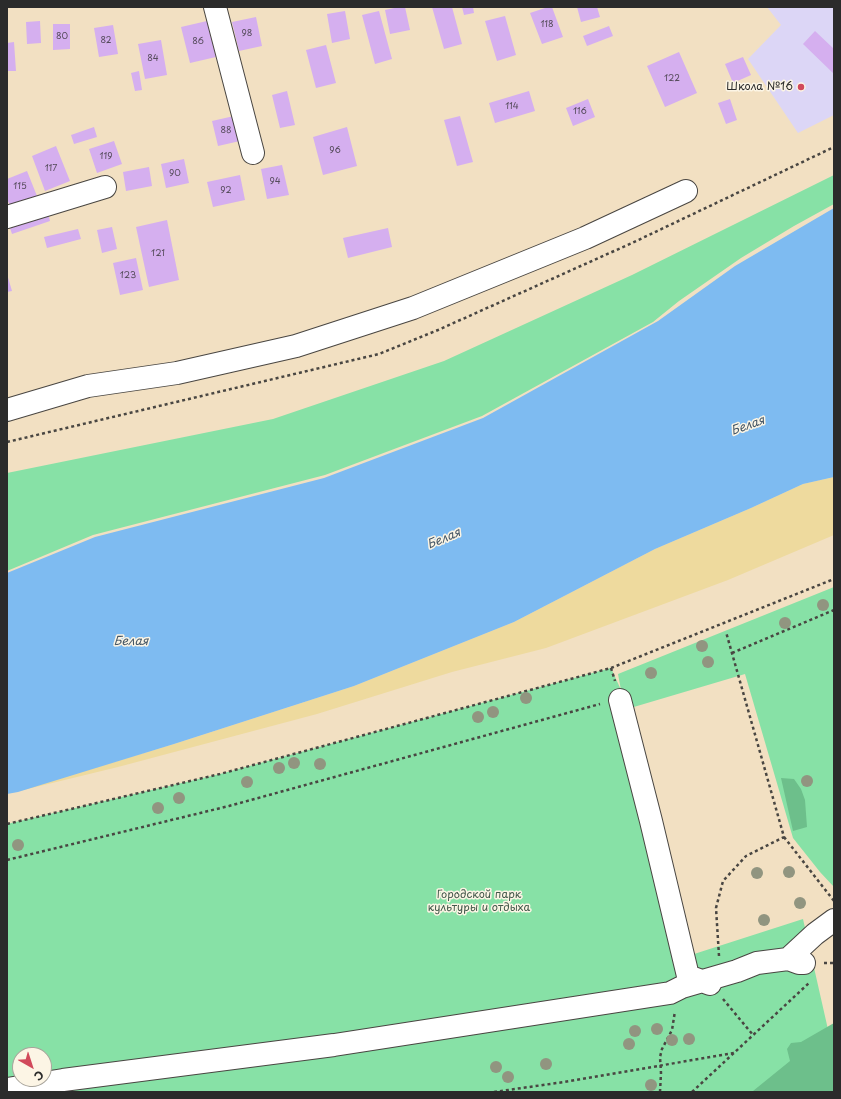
<!DOCTYPE html>
<meta charset="utf-8">
<style>
body{margin:0}
#map{position:relative;width:841px;height:1099px;overflow:hidden;background:#f2e0c2;font-family:"Playpen Sans",sans-serif}
canvas{display:block}
.frame{position:absolute;inset:0;border:8px solid #2b2b2b;pointer-events:none}
.north{position:absolute;left:12px;top:1047px;width:40px;height:40px;box-sizing:border-box;background:#fcf5e5;border:1px solid #a8a49b;border-radius:50%;rotate:141deg;font-size:11px;font-weight:700;line-height:16px;text-align:center;color:#2b2b2b}
.north::after{content:'';display:block;margin:auto;width:14px;height:18px;background:#d1495b;clip-path:polygon(50% 0,100% 100%,50% 72%,0 100%)}
</style>
<div id="map">
<canvas width="841" height="1099"></canvas>
<div class="frame"></div>
<div class="north">С</div>
</div>
<script>
const ctx = document.querySelector('canvas').getContext('2d');
ctx.lineJoin = 'round';
function fill(path, color) { ctx.fillStyle = color; ctx.fill(path, 'evenodd'); }
const toPath = rows => new Path2D(rows.map(r => 'M' + r).join(''));
function strokePath(path, color, width, dash) { ctx.strokeStyle = color; ctx.lineWidth = width; ctx.lineCap = dash ? 'butt' : 'round'; ctx.setLineDash(dash || []); ctx.stroke(path); }
function label(font, color, halo, rows, align = 'center') {
  ctx.font = font + ' "Playpen Sans",sans-serif'; ctx.lineWidth = 3; ctx.setLineDash([]); ctx.textBaseline = 'middle'; ctx.strokeStyle = halo; ctx.fillStyle = color; for (const [text, x, y, turn = 0] of rows) {
    ctx.save(); ctx.translate(x, y); ctx.rotate((+turn || 0) * Math.PI / 180); ctx.textAlign = isNaN(turn) ? turn : align; if (halo) ctx.strokeText(text, 0, 0); ctx.fillText(text, 0, 0); ctx.restore();
  }
}
const built = toPath([
 [767,7,834,7,834,115,798,133,748,59,781,25]
]);
const green = toPath([
 [834,175,834,204,794,226,741,258,679,301,653,322,482,416,325,475,93,535,7,571,7,473,273,419,444,361,632,275],
 [834,587,834,887,820,872,793,838,745,674,627,709,691,955,803,919,834,1056,834,1092,7,1092,7,824,220,774,611,668,621,690,618,674],
 [20,1055,44,1055,44,1079,20,1079]
]);
const forest = toPath([
 [781,778,794,779,801,789,805,800,807,827,793,831],
 [834,1023,834,1092,746,1092,753,1091,790,1061,787,1049,791,1043,801,1042]
]);
const sand = toPath([
 [834,477,834,535,728,580,546,648,452,672,317,714,118,767,7,794,174,744,354,686,514,622,655,549,751,508,803,484]
]);
const water = toPath([
 [834,208,834,477,803,484,751,508,655,549,514,622,354,686,174,744,18,792,7,794,7,573,95,537,324,478,483,418,658,321,735,266]
]);
const building = toPath([
 [399,7,405,7,410,30,390,34,385,10],
 [432,7,452,7,462,44,444,49],
 [462,7,473,7,474,13,464,15],
 [548,7,552,7,563,37,542,44,530,13],
 [577,7,597,7,600,17,581,22],
 [345,11,350,39,332,43,327,14],
 [379,11,392,59,375,64,362,15],
 [505,16,516,55,497,61,485,21],
 [256,17,262,46,239,51,232,22],
 [40,21,41,43,27,44,26,22],
 [207,21,216,57,190,63,181,27],
 [53,24,70,24,70,49,53,50],
 [113,25,118,54,99,57,94,28],
 [609,26,613,36,587,46,583,36],
 [815,31,834,49,833,73,803,44],
 [161,40,167,75,145,79,138,44],
 [14,42,16,71,7,71,7,43],
 [326,45,336,83,316,88,306,50],
 [679,52,697,93,665,107,647,66],
 [743,57,751,75,733,83,725,64],
 [139,71,142,90,135,91,131,73],
 [287,91,295,125,280,128,272,95],
 [529,91,535,111,495,123,489,103],
 [588,99,595,117,573,126,566,108],
 [730,99,737,120,726,124,718,103],
 [234,116,240,141,218,146,212,121],
 [460,116,473,162,457,166,444,120],
 [94,127,97,137,74,144,71,135],
 [347,127,357,166,323,175,313,137],
 [114,141,122,164,97,173,89,149],
 [56,146,70,181,45,191,32,156],
 [184,159,189,183,166,188,161,164],
 [282,165,289,195,267,199,261,169],
 [149,167,152,186,126,191,123,172],
 [27,171,37,196,10,206,7,199,7,179],
 [240,175,245,200,213,207,207,182],
 [47,209,50,221,12,234,8,222],
 [167,220,179,280,149,287,136,227],
 [112,227,117,249,102,253,97,230],
 [388,228,392,247,348,258,343,238],
 [78,229,81,239,47,248,44,237],
 [136,258,143,290,120,295,113,263],
 [7,274,12,291,7,292]
]);
const path = toPath([
 [7,442,379,354,438,330,632,243,834,147],
 [732,653,834,610],
 [611,668,615,681],
 [7,824,220,774,611,668,834,579],
 [784,837,834,901],
 [7,860,229,806,600,704],
 [719,956,716,908,723,881,746,856,784,837,726,632],
 [824,963,834,963],
 [723,999,753,1035],
 [494,1092,564,1082,734,1053],
 [660,1092,661,1073,660,1057,662,1049,672,1030,675,1011],
 [692,1092,809,983]
]);
const minor = toPath([
 [215,7,253,153],
 [7,217,105,187],
 [7,410,88,386,177,373,296,346,413,308,585,238,686,191],
 [620,700,651,821,688,976,710,984],
 [788,959,815,934,834,920],
 [7,1089,63,1080,334,1045,670,993,682,987,737,971,757,963,788,959,799,963,804,963]
]);
const trees = [
 [823,605],
 [785,623],
 [702,646],
 [708,662],
 [651,673],
 [526,698],
 [493,712],
 [478,717],
 [294,763],
 [320,764],
 [279,768],
 [807,781],
 [247,782],
 [179,798],
 [158,808],
 [18,845],
 [789,872],
 [757,873],
 [800,903],
 [764,920],
 [657,1029],
 [635,1031],
 [689,1039],
 [672,1040],
 [629,1044],
 [546,1064],
 [496,1067],
 [508,1077],
 [651,1085]
];
const markers = [
 [801,87,4,"#d1495b"]
];
const numberNames = [
 ["118",547,25],
 ["98",247,34],
 ["80",62,37],
 ["82",106,41],
 ["86",198,42],
 ["84",153,59],
 ["122",672,79],
 ["114",512,107],
 ["116",580,112],
 ["88",226,131],
 ["96",335,151],
 ["119",106,157],
 ["117",51,169],
 ["90",175,174],
 ["94",275,182],
 ["115",20,187],
 ["92",226,191],
 ["121",158,254],
 ["123",128,276]
];
const poiNames = [
 ["Школа №16",793,87]
];
const parkNames = [
 ["Городской парк",479,895],
 ["культуры и отдыха",479,908]
];
const waterNames = [
 ["Белая",748,426,-20],
 ["Белая",444,539,-23],
 ["Белая",131,642]
];
fill(built, '#dcd6f6');
fill(green, '#87e1a6');
fill(forest, '#6dbf8b');
fill(sand, '#eeda9e');
fill(water, '#7ebbf1');
fill(building, '#d5afef');
strokePath(minor, '#494642', 24);
strokePath(path, '#494642', 2.5, [3, 3]);
strokePath(minor, '#fff', 22);
ctx.fillStyle = '#919580';
for (const [x, y] of trees) { ctx.beginPath(); ctx.arc(x, y, 6, 0, 2 * Math.PI); ctx.fill(); }
for (const [x, y, r, color] of markers) { const dot = new Path2D(); dot.arc(x, y, r, 0, 2 * Math.PI); ctx.fillStyle = color; ctx.fill(dot); strokePath(dot, '#fcf5e5', 1.5); }
label('9px', '#564c5c', null, numberNames);
label('11px', '#2b2b2b', '#fcf5e5', poiNames, 'right');
label('11px', '#42584a', '#fcf5e5', parkNames);
label('italic 12px', '#445666', '#fcf5e5', waterNames);
</script>
